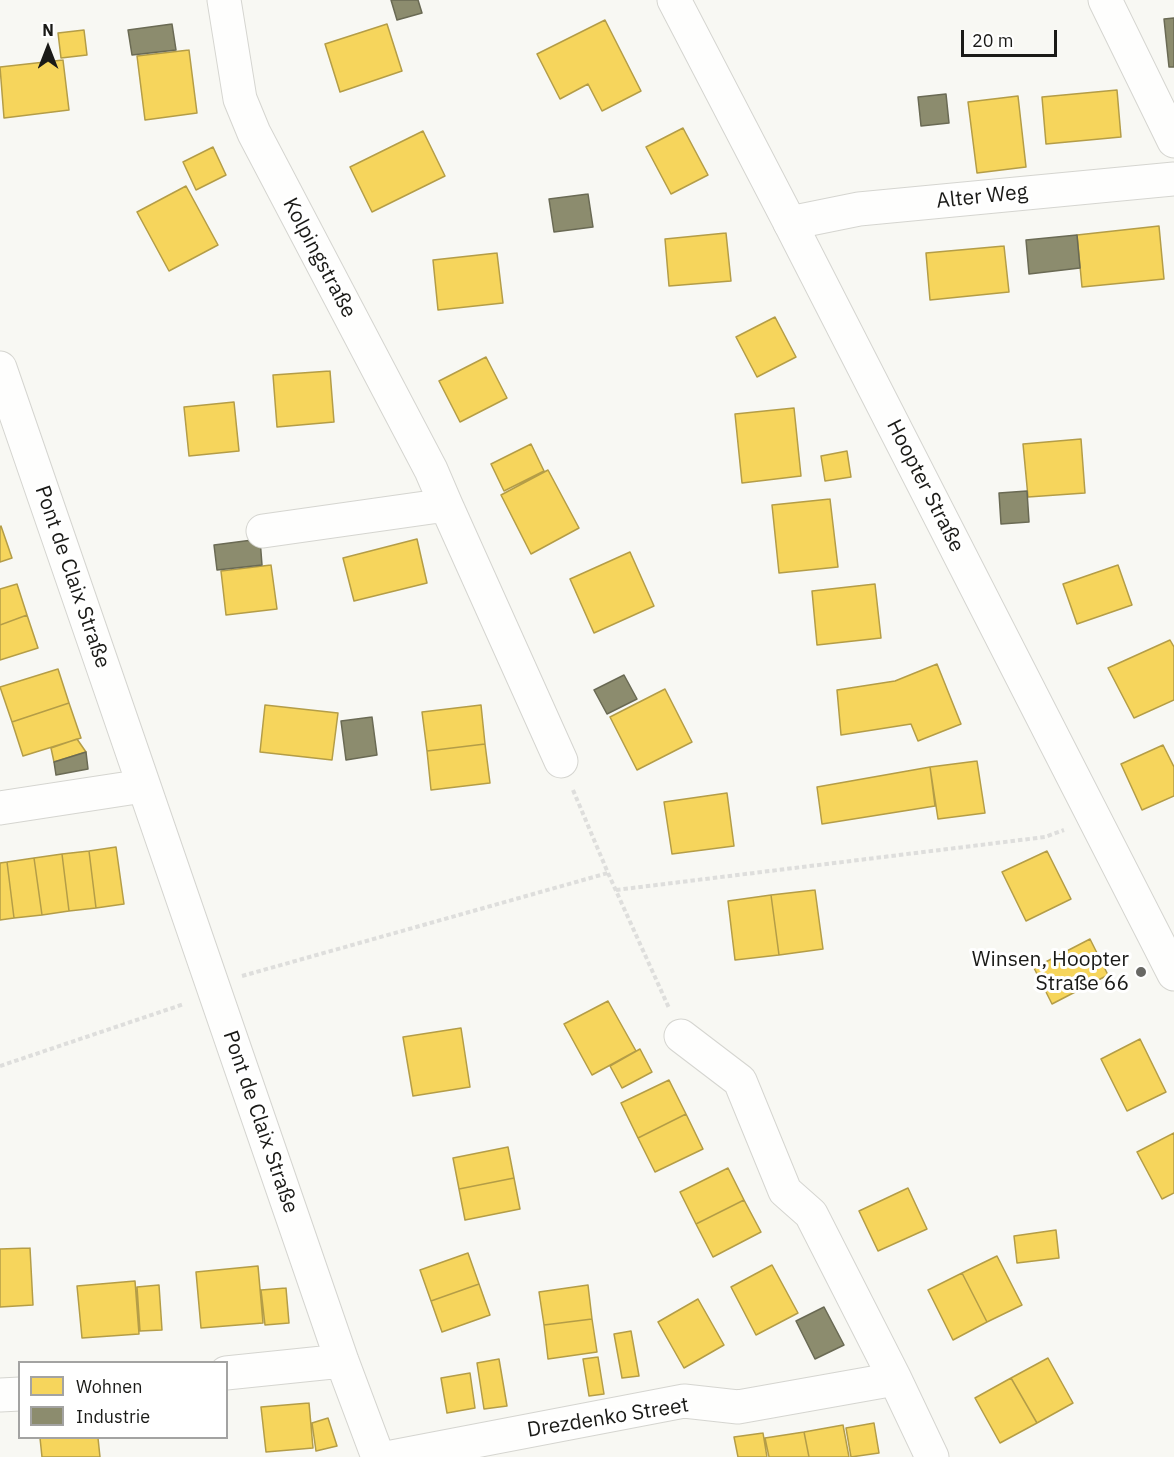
<!DOCTYPE html>
<meta charset="utf-8">
<style>
body{margin:0}
#map{position:relative;width:1174px;height:1457px;overflow:hidden;background:#f8f8f3;font-family:"IBM Plex Sans",sans-serif}
canvas{display:block}
.legend{position:absolute;left:18px;top:1361px;width:210px;height:78px;box-sizing:border-box;background:#fff;border:2px solid #a3a3a2;margin:0;padding:8px 10px;list-style:none;font-size:18px;color:#1a1a17}
.legend li{display:flex;align-items:center;gap:12px;height:30px}
.legend b{width:30px;border:2px solid #a3a3a2}
.north{position:absolute;left:18px;top:18px;width:60px;height:60px;-webkit-text-stroke:4px #fff;paint-order:stroke;rotate:0deg;font-size:16px;font-weight:700;line-height:24px;text-align:center;color:#1a1a17}
.north::after{content:'';display:block;margin:auto;width:21px;height:27px;background:#1a1a17;clip-path:polygon(50% 0,100% 100%,50% 72%,0 100%)}
.scale{position:absolute;left:961px;top:30px;width:96px;height:27px;box-sizing:border-box;border:3px solid #1a1a17;border-top:0;padding-left:8px;font-size:18px;line-height:21px;white-space:nowrap;color:#1a1a17;-webkit-text-stroke:4px #fff;paint-order:stroke}
</style>
<div id="map">
<canvas width="1174" height="1457"></canvas>
<ul class="legend">
<li><b style="height:16px;background:#f6d55c"></b>Wohnen</li>
<li><b style="height:16px;background:#8c8c6e"></b>Industrie</li>
</ul>
<div class="north">N</div>
<div class="scale">20 m</div>
</div>
<script>
const ctx = document.querySelector('canvas').getContext('2d');
ctx.lineJoin = 'round';
function fill(path, color) { ctx.fillStyle = color; ctx.fill(path, 'evenodd'); }
const toPath = rows => new Path2D(rows.map(r => 'M' + r).join(''));
function strokePath(path, color, width, dash) { ctx.strokeStyle = color; ctx.lineWidth = width; ctx.lineCap = dash ? 'butt' : 'round'; ctx.setLineDash(dash || []); ctx.stroke(path); }
function label(font, color, halo, rows, align = 'center') {
  ctx.font = font + ' "IBM Plex Sans",sans-serif'; ctx.lineWidth = 6; ctx.setLineDash([]); ctx.textBaseline = 'middle'; ctx.strokeStyle = halo; ctx.fillStyle = color; for (const [text, x, y, turn = 0] of rows) {
    ctx.save(); ctx.translate(x, y); ctx.rotate((+turn || 0) * Math.PI / 180); ctx.textAlign = isNaN(turn) ? turn : align; if (halo) ctx.strokeText(text, 0, 0); ctx.fillText(text, 0, 0); ctx.restore();
  }
}
const homes = toPath([
 [605,20,641,91,602,111,588,84,560,99,537,54,605,20],
 [387,24,402,71,340,92,325,44,387,24],
 [84,30,87,55,61,58,58,33,84,30],
 [189,50,197,113,145,120,137,56,189,50],
 [63,60,69,110,4,118,0,67,63,60],
 [1117,90,1121,137,1046,144,1042,97,1117,90],
 [1018,96,1026,167,977,173,968,102,1018,96],
 [683,128,708,175,671,194,646,147,683,128],
 [423,131,445,176,372,212,350,167,423,131],
 [213,147,226,175,196,190,183,162,213,147],
 [186,186,218,245,169,271,137,212,186,186],
 [1159,226,1164,279,1082,287,1077,235,1159,226],
 [726,233,731,281,669,286,665,239,726,233],
 [1004,246,1009,292,930,300,926,253,1004,246],
 [497,253,503,303,438,310,433,260,497,253],
 [775,317,796,357,757,377,736,337,775,317],
 [486,357,507,398,460,422,439,381,486,357],
 [330,371,334,422,277,427,273,375,330,371],
 [234,402,239,451,189,456,184,407,234,402],
 [794,408,801,476,742,483,735,414,794,408],
 [1081,439,1085,493,1028,497,1023,444,1081,439],
 [531,444,544,471,504,491,491,464,531,444],
 [847,451,851,477,825,481,821,456,847,451],
 [548,470,579,528,531,554,501,495,548,470],
 [830,499,838,567,779,573,772,505,830,499],
 [1,526,12,558,0,562,0,527,1,526],
 [417,539,427,583,354,601,343,558,417,539],
 [630,552,654,606,594,633,570,579,630,552],
 [271,565,277,609,226,615,221,571,271,565],
 [1118,565,1132,605,1077,624,1063,584,1118,565],
 [17,584,27,615,0,625,0,589,17,584],
 [875,584,881,638,817,645,812,591,875,584],
 [27,615,38,648,0,660,0,625,27,615],
 [1170,640,1174,647,1174,700,1134,718,1108,668,1170,640],
 [937,664,961,724,918,741,911,724,841,735,837,690,895,681,937,664],
 [58,669,69,703,12,722,0,687,58,669],
 [665,689,692,742,637,770,610,717,665,689],
 [69,703,81,738,23,756,12,722,69,703],
 [265,705,338,713,332,760,260,752,265,705],
 [481,705,485,744,427,751,422,712,481,705],
 [77,739,86,752,54,762,51,748,77,739],
 [485,744,490,783,431,790,427,751,485,744],
 [1163,745,1174,767,1174,796,1142,810,1121,764,1163,745],
 [977,761,985,813,938,819,930,767,977,761],
 [930,767,935,806,822,824,817,787,930,767],
 [727,793,734,846,672,854,664,802,727,793],
 [116,847,124,904,96,908,89,851,116,847],
 [89,851,96,908,69,911,62,854,89,851],
 [1047,851,1071,899,1026,921,1002,872,1047,851],
 [62,854,69,911,42,915,34,858,62,854],
 [34,858,42,915,14,918,7,862,34,858],
 [7,862,14,918,0,920,0,863,7,862],
 [815,890,823,949,779,955,771,895,815,890],
 [771,895,779,955,735,960,728,901,771,895],
 [1090,939,1108,975,1052,1004,1034,968,1090,939],
 [608,1001,636,1051,592,1075,564,1024,608,1001],
 [461,1028,470,1087,413,1096,403,1037,461,1028],
 [1140,1039,1166,1092,1127,1111,1101,1059,1140,1039],
 [640,1049,652,1072,622,1088,610,1066,640,1049],
 [669,1080,686,1114,638,1138,621,1103,669,1080],
 [686,1114,703,1149,655,1172,638,1138,686,1114],
 [1174,1133,1174,1193,1162,1199,1137,1152,1174,1133],
 [508,1147,514,1178,459,1189,453,1158,508,1147],
 [728,1168,744,1200,696,1224,680,1192,728,1168],
 [514,1178,520,1209,465,1220,459,1189,514,1178],
 [908,1188,927,1229,878,1251,859,1211,908,1188],
 [744,1200,761,1232,713,1257,696,1224,744,1200],
 [1056,1230,1059,1258,1017,1263,1014,1236,1056,1230],
 [30,1248,33,1305,0,1307,0,1249,30,1248],
 [468,1253,479,1284,431,1301,420,1270,468,1253],
 [997,1256,1022,1305,987,1322,962,1273,997,1256],
 [772,1265,798,1313,756,1335,731,1287,772,1265],
 [258,1266,263,1323,201,1328,196,1272,258,1266],
 [962,1273,987,1322,953,1340,928,1290,962,1273],
 [135,1281,139,1334,82,1338,77,1286,135,1281],
 [479,1284,490,1315,442,1332,431,1301,479,1284],
 [159,1285,162,1330,140,1331,137,1287,159,1285],
 [588,1285,592,1319,544,1325,539,1292,588,1285],
 [286,1288,289,1323,265,1325,261,1290,286,1288],
 [698,1299,724,1345,684,1368,658,1322,698,1299],
 [592,1319,597,1352,548,1359,544,1325,592,1319],
 [631,1331,639,1376,622,1378,614,1334,631,1331],
 [598,1357,604,1394,589,1396,583,1359,598,1357],
 [1048,1358,1073,1403,1037,1423,1011,1378,1048,1358],
 [499,1359,507,1406,484,1409,477,1363,499,1359],
 [470,1373,475,1408,447,1413,441,1378,470,1373],
 [1011,1378,1037,1423,1000,1443,975,1398,1011,1378],
 [309,1403,313,1448,266,1452,261,1407,309,1403],
 [328,1418,337,1446,316,1451,312,1423,328,1418],
 [874,1423,879,1453,851,1457,846,1428,874,1423],
 [843,1425,849,1457,809,1457,804,1432,843,1425],
 [804,1432,809,1457,769,1457,765,1438,804,1432],
 [763,1433,767,1457,738,1457,734,1437,763,1433],
 [40,1438,98,1438,100,1457,42,1457,40,1438]
]);
const industry = toPath([
 [391,0,418,0,422,13,397,20,391,0],
 [1174,18,1174,67,1169,67,1164,19,1174,18],
 [172,24,176,50,132,55,128,30,172,24],
 [946,94,949,123,921,126,918,97,946,94],
 [588,194,593,227,554,232,549,199,588,194],
 [1077,235,1080,268,1029,274,1026,240,1077,235],
 [1027,491,1029,522,1001,524,999,493,1027,491],
 [260,539,262,565,217,570,214,545,260,539],
 [624,675,637,699,607,714,594,690,624,675],
 [372,717,377,755,346,760,341,721,372,717],
 [86,752,88,769,56,775,54,762,86,752],
 [824,1307,844,1345,815,1359,796,1321,824,1307]
]);
const path = toPath([
 [573,790,608,873,669,1008],
 [616,890,1045,837,1064,830],
 [242,976,608,873],
 [0,1066,184,1004]
]);
const street = toPath([
 [224,0,240,99,254,133,431,470,446,505,561,761],
 [1105,0,1174,141],
 [790,223,859,209,1174,179],
 [0,368,342,1361,378,1457],
 [263,531,446,505],
 [0,808,143,786],
 [681,1036,740,1081,785,1191,811,1214,895,1379],
 [226,1373,342,1361],
 [0,1395,20,1394],
 [392,1457,684,1401,738,1407,895,1379,932,1457]
]);
const secondary = toPath([
 [674,0,790,223,1174,974]
]);
const markers = [
 [1141,972,6,"#686864"]
];
const streetNames = [
 ["Alter Weg",982,197,-6],
 ["Kolpingstraße",319,258,62],
 ["Hoopter Straße",925,486,63],
 ["Pont de Claix Straße",72,577,71],
 ["Pont de Claix Straße",260,1122,71],
 ["Drezdenko Street",608,1418,-9]
];
const poiNames = [
 ["Winsen, Hoopter",1129,960],
 ["Straße 66",1129,984]
];
fill(homes, '#f6d55c');
strokePath(homes, '#b49d47', 1.5);
fill(industry, '#8c8c6e');
strokePath(industry, '#6a6a54', 1.5);
strokePath(street, '#d5d5d0', 35);
strokePath(secondary, '#d5d5d0', 35);
strokePath(path, '#dededc', 4, [4.5, 3]);
strokePath(street, '#fefefd', 33);
strokePath(secondary, '#fefefd', 33);
for (const [x, y, r, color] of markers) { const dot = new Path2D(); dot.arc(x, y, r, 0, 2 * Math.PI); ctx.fillStyle = color; ctx.fill(dot); strokePath(dot, '#fff', 2); }
label('21px', '#1a1a17', '#fff', streetNames);
label('21px', '#1a1a17', '#fff', poiNames, 'right');
</script>
